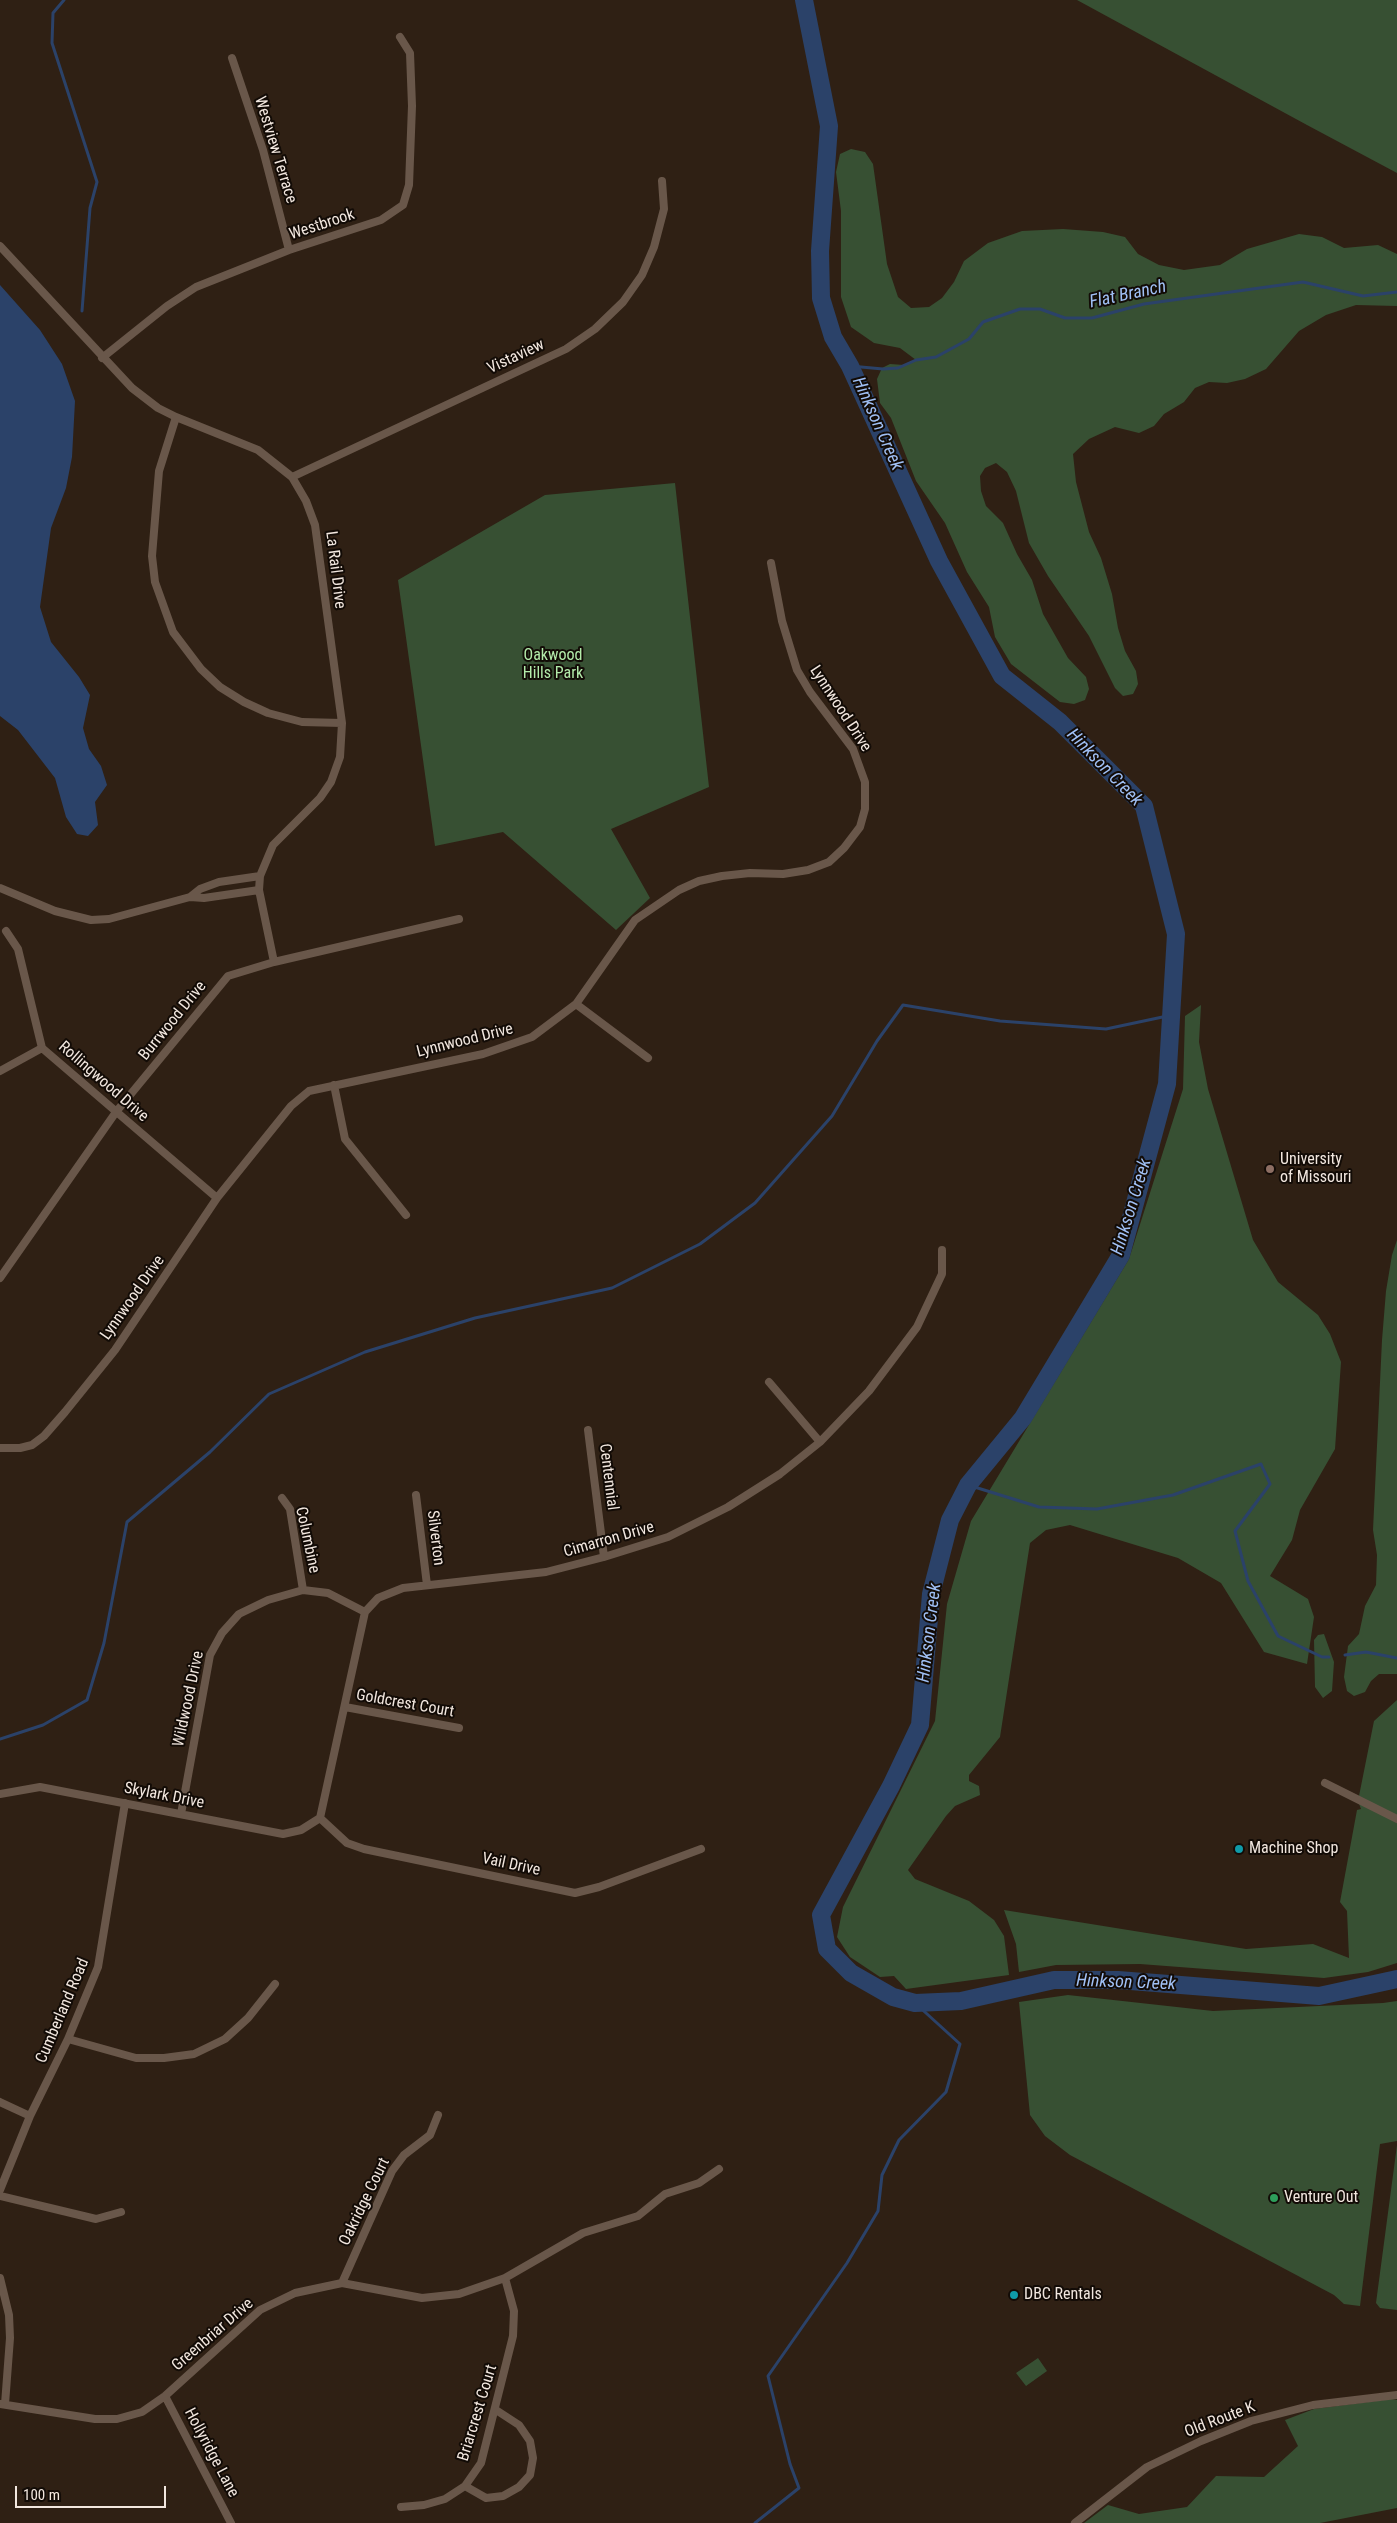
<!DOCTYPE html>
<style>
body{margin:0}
#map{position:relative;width:1397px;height:2523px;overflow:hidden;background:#2f2014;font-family:"Roboto Condensed",sans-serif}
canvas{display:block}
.scale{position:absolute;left:15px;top:2486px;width:151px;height:22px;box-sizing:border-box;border:2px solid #f2e7df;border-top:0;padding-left:6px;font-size:15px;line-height:18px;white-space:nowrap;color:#f2e7df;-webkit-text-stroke:4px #120b06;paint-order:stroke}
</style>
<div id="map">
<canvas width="1397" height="2523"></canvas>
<div class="scale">100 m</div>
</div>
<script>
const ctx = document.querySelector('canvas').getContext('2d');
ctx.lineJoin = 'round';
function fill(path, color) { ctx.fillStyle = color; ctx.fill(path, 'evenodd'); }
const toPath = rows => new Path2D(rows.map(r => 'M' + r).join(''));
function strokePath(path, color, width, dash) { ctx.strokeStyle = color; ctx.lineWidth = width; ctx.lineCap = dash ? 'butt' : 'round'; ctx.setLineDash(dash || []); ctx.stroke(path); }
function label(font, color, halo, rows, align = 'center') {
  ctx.font = font + ' "Roboto Condensed",sans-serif'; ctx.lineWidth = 4; ctx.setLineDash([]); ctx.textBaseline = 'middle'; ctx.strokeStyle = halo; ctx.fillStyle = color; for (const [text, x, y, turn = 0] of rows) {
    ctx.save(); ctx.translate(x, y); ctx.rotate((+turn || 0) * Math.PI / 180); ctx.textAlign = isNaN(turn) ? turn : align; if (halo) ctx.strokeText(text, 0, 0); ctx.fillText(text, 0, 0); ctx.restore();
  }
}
const green = toPath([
 [1077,0,1397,0,1397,173,1307,125],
 [851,149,865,152,873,164,887,264,898,297,911,308,929,307,942,298,954,282,964,261,988,243,1022,231,1063,229,1103,232,1125,237,1138,254,1159,265,1184,270,1220,265,1247,249,1299,234,1322,237,1344,248,1378,245,1397,254,1397,306,1356,305,1326,315,1299,331,1266,369,1245,379,1227,383,1209,382,1195,388,1184,402,1164,414,1154,426,1139,433,1115,427,1089,439,1073,454,1076,482,1089,532,1101,558,1112,594,1118,628,1125,651,1136,671,1138,684,1133,694,1123,696,1115,688,1089,636,1048,576,1029,543,1016,491,1007,472,996,463,985,468,980,476,981,491,986,506,1003,523,1017,554,1032,580,1043,614,1068,658,1086,677,1089,689,1085,700,1074,704,1060,702,1011,664,995,637,989,607,967,572,945,523,916,481,891,418,880,403,877,379,882,368,890,364,904,365,916,360,900,348,874,343,851,327,841,297,841,211,836,172,840,154],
 [675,483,709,787,611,829,650,898,616,930,503,832,435,846,398,580,545,495],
 [1201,1005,1199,1042,1208,1089,1253,1240,1278,1282,1318,1315,1330,1334,1341,1362,1335,1449,1300,1510,1292,1540,1270,1576,1308,1599,1314,1617,1307,1664,1264,1652,1221,1583,1178,1558,1070,1525,1046,1530,1030,1543,1000,1737,969,1775,969,1781,979,1786,980,1795,955,1806,946,1816,908,1870,915,1879,969,1901,994,1920,1004,1936,1009,1975,906,1989,894,1976,880,1977,850,1957,837,1937,843,1907,935,1721,947,1604,971,1521,1129,1259,1183,1089,1185,1016],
 [1397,1240,1397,1674,1379,1674,1371,1681,1365,1692,1354,1696,1347,1691,1344,1677,1348,1646,1359,1634,1365,1606,1376,1585,1377,1555,1373,1530,1382,1340,1386,1291,1392,1255],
 [1324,1634,1334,1662,1332,1691,1323,1698,1315,1687,1314,1640,1318,1635],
 [1397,1700,1397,1963,1368,1972,1324,1978,1140,1964,1056,1965,1019,1972,1016,1944,1004,1910,1246,1949,1313,1944,1349,1958,1347,1911,1340,1902,1357,1810,1361,1809,1358,1801,1374,1721],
 [1068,1995,1213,2011,1383,2003,1397,2001,1397,2141,1380,2144,1360,2306,1344,2304,1334,2295,1070,2155,1045,2136,1030,2115,1019,2002],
 [1397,2145,1397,2310,1380,2308,1376,2303],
 [1038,2358,1047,2371,1026,2386,1016,2373],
 [1391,2399,1397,2400,1397,2508,1320,2523,1084,2523,1108,2505,1139,2514,1187,2507,1216,2476,1264,2477,1298,2446,1285,2420,1314,2409]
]);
const water = toPath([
 [0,285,40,330,62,364,75,401,72,457,66,488,51,528,40,607,51,642,79,677,90,695,83,728,89,749,101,766,107,785,95,802,98,825,88,836,77,834,66,817,55,778,18,730,0,716]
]);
const stream = toPath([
 [64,0,53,13,52,43,97,182,90,208,82,311],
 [850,366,883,369,898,368,916,360,936,357,969,339,983,322,1020,309,1040,309,1065,318,1092,318,1144,304,1303,282,1363,296,1397,292],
 [968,1485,1039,1507,1097,1509,1173,1495,1261,1464,1270,1484,1235,1531,1248,1581,1278,1636,1322,1657,1329,1657],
 [1345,1655,1366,1652,1397,1658],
 [0,1739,43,1725,87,1700,104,1643,127,1522,210,1452,269,1394,365,1352,475,1318,612,1288,700,1244,755,1203,832,1116,877,1041,903,1005,1000,1021,1106,1029,1172,1015],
 [755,2523,799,2488,790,2464,768,2376,847,2263,878,2211,882,2175,899,2140,946,2092,960,2044,915,2003]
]);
const river = toPath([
 [804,0,829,126,820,251,821,298,833,337,850,366,939,561,1002,676,1060,722,1144,806,1176,934,1167,1084,1121,1255,1023,1418,968,1485,950,1520,931,1594,920,1725,891,1786,821,1915,827,1949,851,1973,893,1997,915,2003,961,2001,1054,1980,1118,1980,1319,1996,1397,1979]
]);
const street = toPath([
 [232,58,263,150,289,250],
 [0,246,132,388,158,408,176,417,258,450,292,477,306,501,315,525,342,723,340,757,331,782,320,798,273,845,260,876,259,890,274,962],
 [102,358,167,306,196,287,289,250,381,220,403,205,409,185,412,106,410,53,400,37],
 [176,417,159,471,152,556,155,582,173,632,201,669,220,687,244,702,268,713,302,722,342,723],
 [292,477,566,349,595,329,623,302,642,275,654,247,664,209,662,181],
 [0,888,55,911,91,920,109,919,190,897,204,898,259,890],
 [190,897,200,889,219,882,260,876],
 [6,931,18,949,42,1048,217,1198],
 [576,1004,648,1058],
 [0,1071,42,1048],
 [334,1085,345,1139,406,1215],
 [0,1278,116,1112,228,976,274,962,459,919],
 [769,1382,820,1442],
 [588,1430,604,1557],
 [0,1448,20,1448,32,1445,44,1436,65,1412,115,1350,217,1198,291,1106,309,1091,483,1054,532,1037,576,1004,635,920,679,890,699,881,722,876,750,873,783,874,808,870,829,862,844,848,860,827,865,809,865,782,853,749,810,692,797,670,782,621,771,563],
 [416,1495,427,1585],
 [282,1498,290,1509,303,1590],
 [345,1707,459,1728],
 [1325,1783,1397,1819],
 [0,1794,40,1787,283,1834,301,1830,320,1818],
 [181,1814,210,1655,222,1633,239,1614,268,1600,303,1590,328,1593,365,1612],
 [320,1818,365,1612,378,1598,403,1588,546,1572,604,1557,668,1537,728,1507,780,1474,820,1442,869,1391,917,1327,942,1274,942,1250],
 [320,1818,347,1843,364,1849,575,1893,599,1887,701,1849],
 [68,2039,136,2058,164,2058,194,2054,225,2039,248,2018,275,1984],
 [0,2102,30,2116],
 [0,2190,30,2116,68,2039,98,1967,125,1803],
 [0,2196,96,2219,121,2212],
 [0,2278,9,2315,10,2338,5,2404],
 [342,2283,392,2171,404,2155,430,2135,438,2115],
 [165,2396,231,2523],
 [0,2404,95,2419,117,2419,142,2412,165,2396,260,2310,295,2293,342,2283,422,2298,459,2294,505,2278,583,2233,638,2216,665,2194,699,2183,719,2169],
 [465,2486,486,2498,503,2496,519,2487,530,2475,533,2458,530,2441,519,2425,496,2410],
 [401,2507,424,2505,445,2499,465,2486,481,2463,513,2336,514,2311,505,2278],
 [1075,2523,1147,2467,1201,2441,1251,2421,1313,2405,1397,2395]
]);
const markers = [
 [1270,1169,5,"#8d6e63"],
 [1239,1849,5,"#0f9aa8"],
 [1274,2198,5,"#2e9e5b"],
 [1014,2295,5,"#0f9aa8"]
];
const streetNames = [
 ["Westview Terrace",275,150,73],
 ["Westbrook",322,225,-18],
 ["Vistaview",516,357,-25],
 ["La Rail Drive",335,570,83],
 ["Lynnwood Drive",840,709,57],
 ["Burrwood Drive",173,1021,-51],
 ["Lynnwood Drive",465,1041,-14],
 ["Rollingwood Drive",103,1082,41],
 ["Lynnwood Drive",133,1298,-55],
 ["Centennial",608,1477,83],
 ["Silverton",435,1538,83],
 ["Columbine",307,1540,78],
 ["Cimarron Drive",609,1540,-16],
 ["Wildwood Drive",189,1699,-78],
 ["Goldcrest Court",405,1704,10],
 ["Skylark Drive",164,1796,11],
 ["Vail Drive",511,1865,12],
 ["Cumberland Road",63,2011,-67],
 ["Oakridge Court",365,2202,-64],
 ["Greenbriar Drive",213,2335,-41],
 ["Briarcrest Court",478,2413,-73],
 ["Old Route K",1220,2420,-21],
 ["Hollyridge Lane",211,2453,62]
];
const parkNames = [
 ["Oakwood",553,656],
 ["Hills Park",553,674]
];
const poiNames = [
 ["University",1280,1160],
 ["of Missouri",1280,1178],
 ["Machine Shop",1249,1849],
 ["Venture Out",1284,2198],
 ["DBC Rentals",1024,2295]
];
const waterNames = [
 ["Flat Branch",1128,295,-12],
 ["Hinkson Creek",877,424,66],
 ["Hinkson Creek",1104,768,46],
 ["Hinkson Creek",1132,1207,-73],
 ["Hinkson Creek",930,1633,-83],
 ["Hinkson Creek",1126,1983,2]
];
fill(green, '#375033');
fill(water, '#2b4269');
strokePath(stream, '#2b4269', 3);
strokePath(river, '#2b4269', 18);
strokePath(street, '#69574a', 8);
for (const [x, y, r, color] of markers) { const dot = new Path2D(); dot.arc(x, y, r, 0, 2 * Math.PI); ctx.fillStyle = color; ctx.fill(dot); strokePath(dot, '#120b06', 2); }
label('16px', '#f2e7df', '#120b06', streetNames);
label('16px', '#b3ebaa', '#120b06', parkNames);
label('16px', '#f2e7df', '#120b06', poiNames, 'left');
label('italic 18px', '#a0c0f5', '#120b06', waterNames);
</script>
